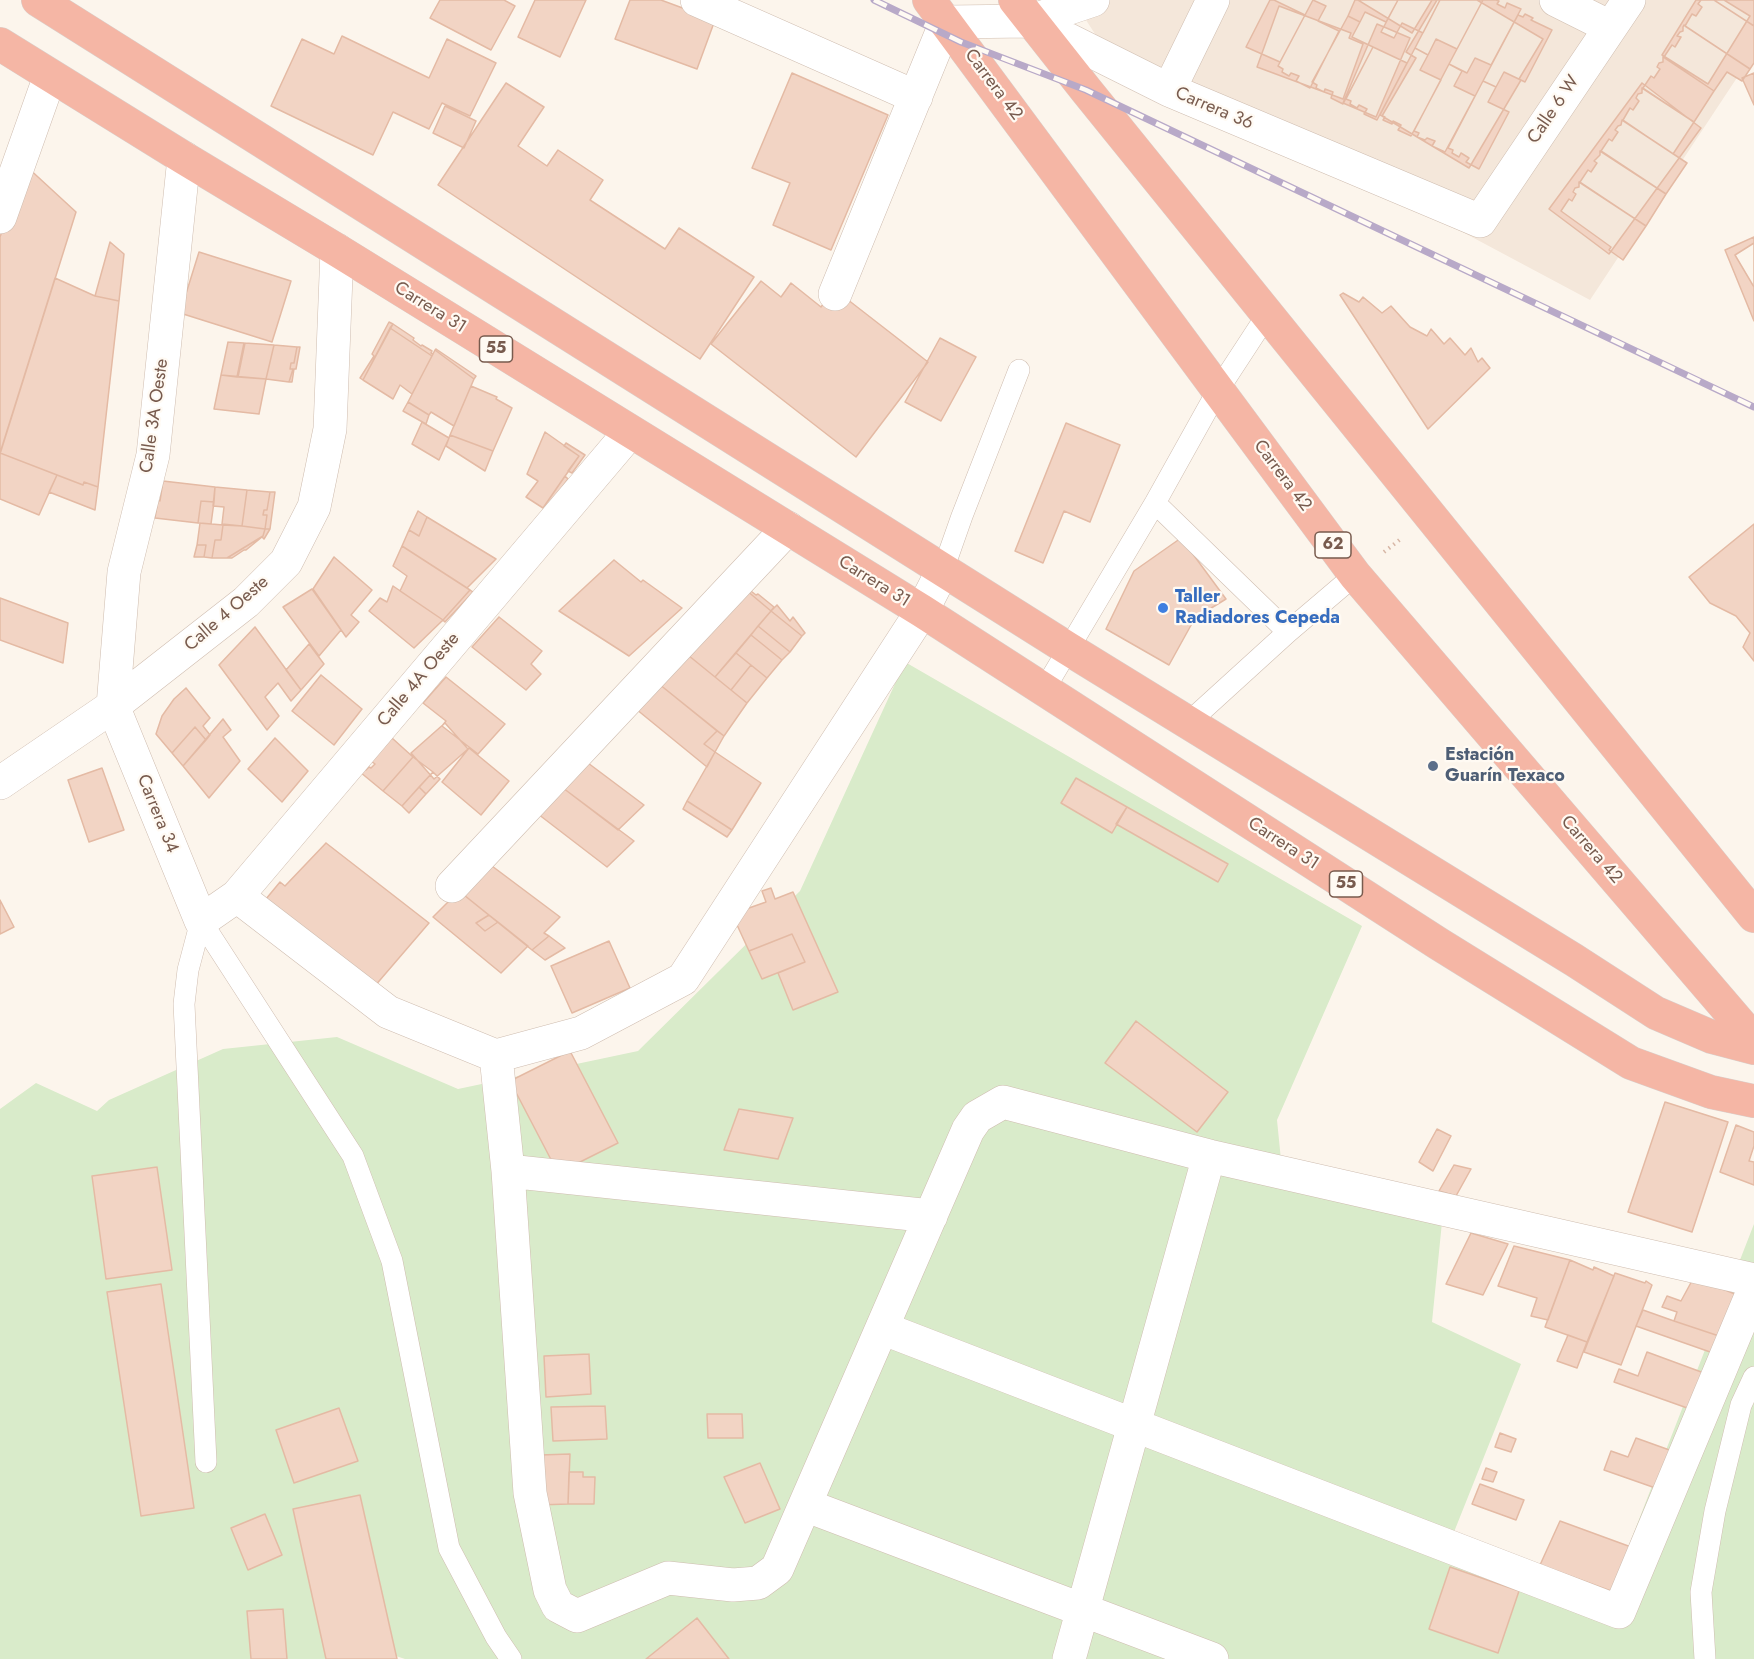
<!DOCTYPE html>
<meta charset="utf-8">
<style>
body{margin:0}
canvas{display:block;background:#fcf5ec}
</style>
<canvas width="1754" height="1659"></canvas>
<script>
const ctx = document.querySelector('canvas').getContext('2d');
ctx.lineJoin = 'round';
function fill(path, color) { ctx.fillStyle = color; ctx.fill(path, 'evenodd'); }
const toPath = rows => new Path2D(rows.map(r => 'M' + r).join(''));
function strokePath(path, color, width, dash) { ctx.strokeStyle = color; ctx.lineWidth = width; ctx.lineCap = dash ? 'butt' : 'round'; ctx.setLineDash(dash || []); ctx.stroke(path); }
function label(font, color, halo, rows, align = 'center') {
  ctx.font = font + ' Jost,sans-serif'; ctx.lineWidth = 4.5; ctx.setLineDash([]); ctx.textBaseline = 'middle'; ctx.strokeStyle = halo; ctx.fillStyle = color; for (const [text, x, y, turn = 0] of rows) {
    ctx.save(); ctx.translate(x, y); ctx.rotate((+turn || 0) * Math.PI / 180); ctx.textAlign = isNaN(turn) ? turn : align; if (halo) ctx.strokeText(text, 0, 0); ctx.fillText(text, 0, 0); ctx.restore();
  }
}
const residential = toPath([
 [1073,0,1754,0,1754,52,1590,300,1097,37]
]);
const green = toPath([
 [905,662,1362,926,1277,1120,1282,1170,1443,1212,1432,1322,1521,1364,1454,1532,1608,1599,1754,1224,1754,1659,405,1659,396,1656,396,1659,0,1659,0,1109,36,1083,97,1111,109,1100,223,1049,337,1037,458,1089,638,1051,800,891]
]);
const building = toPath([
 [440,0,504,0,515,6,491,50,430,18,440,0],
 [535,0,586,0,560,57,518,37,535,0],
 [630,0,661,0,715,20,697,69,615,39,630,0],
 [1270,0,1274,0,1305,15,1280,62,1246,47,1270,0],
 [1313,0,1326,6,1318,21,1339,31,1310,88,1296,81,1299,76,1291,73,1289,76,1282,72,1283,69,1278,66,1313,0],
 [1358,0,1432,0,1412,33,1358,0],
 [1398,0,1386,22,1365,12,1360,22,1348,16,1355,0,1398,0],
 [1398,0,1440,0,1423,33,1402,23,1394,38,1381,32,1398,0],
 [1437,0,1477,0,1543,39,1519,79,1521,80,1469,168,1382,116,1416,58,1406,52,1437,0],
 [1440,0,1483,0,1457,49,1436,39,1428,55,1415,48,1440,0],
 [1483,0,1496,0,1499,1,1497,4,1505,8,1507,3,1521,9,1491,65,1475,58,1467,73,1449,64,1483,0],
 [1696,0,1724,0,1750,16,1708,84,1662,55,1696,0],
 [1701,0,1714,0,1754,26,1754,63,1750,69,1685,26,1692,14,1696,16,1702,7,1698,4,1701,0],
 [1714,0,1754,0,1754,26,1714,0],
 [1279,6,1351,33,1349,38,1363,44,1343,99,1257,67,1279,6],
 [1525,14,1533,18,1531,20,1552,30,1525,82,1504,72,1496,87,1483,81,1518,15,1523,17,1525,14],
 [1348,16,1360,22,1352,37,1373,47,1343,104,1331,98,1333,92,1325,89,1324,92,1316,88,1317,85,1312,82,1348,16],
 [1377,24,1410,38,1376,117,1343,103,1377,24],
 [1684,25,1750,69,1742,81,1727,72,1714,91,1664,57,1672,45,1675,47,1681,37,1677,36,1680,32,1683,31,1683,27,1684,25],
 [342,36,429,78,447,39,496,63,470,116,442,103,429,129,393,112,373,155,271,106,302,39,334,54,342,36],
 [1373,47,1407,63,1377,120,1364,114,1367,109,1359,105,1357,108,1350,104,1351,101,1346,99,1373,47],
 [1415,48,1428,55,1420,70,1441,80,1411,136,1398,130,1401,125,1393,121,1392,124,1383,120,1385,117,1380,115,1415,48],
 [1663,57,1714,91,1694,122,1643,88,1651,76,1654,78,1660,69,1657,67,1659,63,1663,62,1663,57],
 [1449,64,1462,71,1454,86,1475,96,1445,152,1432,146,1435,141,1427,138,1425,140,1417,137,1419,133,1414,131,1449,64],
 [792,73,888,115,831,250,773,225,790,183,752,168,792,73],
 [1754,73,1754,105,1742,78,1754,73],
 [1483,81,1496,87,1488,102,1509,112,1479,169,1466,162,1469,158,1461,153,1459,157,1452,153,1453,150,1448,148,1483,81],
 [506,83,544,107,518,146,547,166,558,150,603,180,590,200,665,249,679,228,754,277,700,359,438,185,506,83],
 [1642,83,1701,128,1609,254,1549,209,1642,83],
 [1642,88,1694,122,1673,154,1623,120,1630,108,1633,110,1639,101,1636,98,1638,94,1642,93,1642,88],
 [445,106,476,121,464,148,433,133,445,106],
 [1622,120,1687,163,1666,194,1601,151,1609,139,1612,141,1618,132,1615,130,1618,126,1621,125,1622,120],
 [1600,151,1666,194,1646,226,1580,182,1588,170,1591,172,1597,163,1594,161,1600,155,1600,151],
 [25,165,76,212,0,454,0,237,25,165],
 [1579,182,1646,226,1623,260,1609,250,1611,247,1561,211,1569,199,1572,201,1576,194,1573,192,1575,188,1579,187,1579,182],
 [1754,237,1754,321,1725,250,1754,237],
 [110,242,124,254,119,301,95,296,110,242],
 [1754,243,1754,287,1735,255,1754,243],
 [199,252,291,281,272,342,180,313,199,252],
 [55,278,95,296,119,301,98,487,84,482,83,485,0,453,55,278],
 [761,281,781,297,791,283,821,307,834,289,928,362,856,457,711,344,761,281],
 [1343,293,1359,302,1363,297,1382,313,1391,306,1410,327,1427,336,1431,329,1444,344,1450,338,1465,355,1471,348,1478,362,1482,358,1490,368,1428,429,1340,295,1343,293],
 [389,322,393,324,363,380,360,378,374,356,372,354,389,322],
 [393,324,414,338,413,340,421,346,422,345,432,351,431,353,433,354,432,356,390,328,393,324],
 [390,328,432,356,412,394,400,385,393,399,363,380,390,328],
 [940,338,976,357,941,421,905,402,940,338],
 [228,342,244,343,237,377,221,375,228,342],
 [245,343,274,345,266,379,238,377,245,343],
 [274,345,297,347,294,363,291,363,290,369,293,369,289,382,266,379,274,345],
 [297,347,300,347,296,369,294,369,292,382,289,382,293,369,290,369,291,363,294,363,297,347],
 [436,349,476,376,474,379,435,350,436,349],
 [435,350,474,379,454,426,431,412,429,415,408,402,435,350],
 [221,375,266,379,259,414,214,409,221,375],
 [471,386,497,397,496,399,512,408,493,451,450,435,471,386],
 [408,402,429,415,426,424,403,411,408,402],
 [422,422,449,438,439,460,412,444,422,422],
 [1066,423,1120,445,1090,522,1064,511,1043,563,1015,551,1066,423],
 [545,432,579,456,543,508,526,497,538,481,527,474,545,432],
 [450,435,493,451,485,471,446,446,450,435],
 [566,443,585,455,572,473,568,471,579,456,564,446,566,443],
 [0,453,57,475,39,515,0,499,0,453],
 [57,475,83,485,84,482,98,487,95,510,49,492,57,475],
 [565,476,568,479,546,510,543,508,565,476],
 [163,481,215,487,214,502,201,501,198,523,155,518,158,500,160,501,163,481],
 [215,487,247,490,242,526,222,524,224,507,213,506,215,487],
 [247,490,270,492,267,510,264,510,263,515,267,515,265,529,242,526,247,490],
 [270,492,275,492,270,529,265,529,267,515,263,515,264,510,267,510,270,492],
 [201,501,214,502,211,524,198,523,201,501],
 [418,511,427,517,419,536,409,530,418,511],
 [427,517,496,559,467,588,402,546,409,530,419,536,427,517],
 [200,523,223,525,221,540,215,540,212,558,204,557,206,545,197,545,200,523],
 [1754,524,1754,661,1743,647,1750,633,1736,616,1710,603,1689,577,1754,524],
 [223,525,242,526,265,529,263,536,227,558,212,558,215,540,221,540,223,525],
 [265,529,270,529,264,539,262,537,246,550,244,550,232,558,227,558,263,536,265,529],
 [1181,538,1226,599,1195,618,1169,665,1106,629,1134,571,1181,538],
 [197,545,206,545,204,557,194,557,197,545],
 [402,546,470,590,443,620,400,591,407,576,393,566,402,546],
 [334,557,372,590,351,615,359,622,346,637,313,589,334,557],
 [614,560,641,582,643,580,682,608,629,656,559,611,614,560],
 [742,584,756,595,758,594,774,607,771,611,740,585,742,584],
 [740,585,771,611,715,677,683,651,740,585],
 [393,586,443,620,414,648,369,611,380,598,387,602,393,586],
 [312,589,341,630,319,656,283,607,312,589],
 [470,590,473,592,445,622,443,620,470,590],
 [0,598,68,623,63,663,0,640,0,598],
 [777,605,790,621,793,617,805,633,802,636,771,611,777,605],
 [771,611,802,636,790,652,758,626,771,611],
 [499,617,542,651,531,664,541,674,526,690,472,647,499,617],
 [758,626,790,652,782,660,751,635,758,626],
 [255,627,301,690,291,701,278,683,265,697,279,716,267,730,219,665,255,627],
 [751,635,782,660,767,678,736,653,751,635],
 [309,644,324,664,301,690,286,670,309,644],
 [683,651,747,703,724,736,659,684,683,651],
 [736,653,751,665,731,690,715,677,736,653],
 [751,665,767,678,747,703,731,690,751,665],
 [321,675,362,709,334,745,292,711,321,675],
 [446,677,505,724,478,754,442,726,446,721,423,703,446,677],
 [659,684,717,731,704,744,715,752,707,767,636,709,659,684],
 [186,688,210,718,203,726,210,735,206,740,195,727,172,753,156,734,162,716,174,699,186,688],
 [223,719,231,730,223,737,240,761,209,798,183,766,223,719],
 [445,723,468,749,434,779,411,753,445,723],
 [195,727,206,740,183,766,172,753,195,727],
 [717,731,724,736,715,752,704,744,717,731],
 [275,738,308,771,282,802,248,769,275,738],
 [392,738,413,757,383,791,360,772,364,768,366,770,369,767,371,768,375,764,371,761,392,738],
 [469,748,509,781,481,815,442,782,469,748],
 [715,752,761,783,732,830,687,801,715,752],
 [413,757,433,772,402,806,383,791,413,757],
 [588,763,644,805,618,830,563,788,588,763],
 [102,768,124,830,89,842,68,780,102,768],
 [433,772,440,779,426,794,419,787,433,772],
 [1076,778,1127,807,1112,833,1061,803,1076,778],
 [419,787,426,794,409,813,402,806,419,787],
 [563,788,634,841,607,867,538,814,563,788],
 [687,801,732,830,727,837,683,809,687,801],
 [1127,807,1228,864,1218,882,1116,824,1127,807],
 [326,843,429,923,374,987,261,905,280,882,285,886,326,843],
 [488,863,560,917,544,933,549,936,532,950,459,891,488,863],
 [771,888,775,899,793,892,838,992,793,1010,778,973,805,962,792,934,749,951,732,914,766,902,762,891,771,888],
 [459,891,489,915,476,923,485,931,498,922,528,946,501,973,433,917,459,891],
 [0,900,14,927,0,934,0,900],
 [489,915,498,922,485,931,476,923,489,915],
 [792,934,805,962,762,979,749,951,792,934],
 [549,936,565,948,545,960,532,950,549,936],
 [609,941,630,988,572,1013,551,966,609,941],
 [1136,1021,1228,1092,1197,1132,1105,1063,1136,1021],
 [570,1051,618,1143,558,1173,510,1081,570,1051],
 [1665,1102,1728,1122,1692,1232,1628,1212,1665,1102],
 [739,1109,793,1118,778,1159,724,1150,739,1109],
 [1736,1125,1754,1132,1754,1146,1749,1161,1754,1162,1754,1185,1720,1172,1736,1125],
 [1437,1129,1451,1136,1433,1171,1419,1162,1437,1129],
 [1454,1165,1471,1169,1456,1196,1439,1191,1454,1165],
 [157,1167,172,1270,106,1279,92,1176,157,1167],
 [1471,1233,1508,1244,1483,1295,1446,1284,1471,1233],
 [1514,1246,1570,1260,1548,1320,1531,1316,1537,1298,1498,1286,1514,1246],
 [1570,1260,1593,1270,1594,1267,1614,1276,1587,1342,1545,1327,1570,1260],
 [1615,1273,1645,1283,1646,1281,1652,1285,1621,1365,1584,1352,1615,1273],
 [1694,1277,1742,1297,1722,1337,1674,1321,1677,1312,1662,1307,1667,1296,1681,1301,1694,1277],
 [161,1284,194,1508,141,1516,107,1292,161,1284],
 [1643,1310,1674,1321,1722,1337,1713,1353,1636,1326,1643,1310],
 [1568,1335,1587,1342,1577,1368,1557,1361,1568,1335],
 [1647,1352,1704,1373,1690,1409,1614,1382,1619,1369,1638,1376,1647,1352],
 [589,1354,591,1394,546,1397,544,1356,589,1354],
 [605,1406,607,1439,553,1441,551,1407,605,1406],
 [339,1408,358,1461,294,1483,276,1430,339,1408],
 [707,1414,742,1414,743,1438,708,1438,707,1414],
 [1500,1433,1516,1439,1511,1452,1495,1447,1500,1433],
 [1636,1438,1675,1452,1664,1491,1604,1470,1611,1451,1628,1457,1636,1438],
 [570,1454,568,1504,538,1505,540,1455,570,1454],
 [760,1463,780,1509,745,1523,724,1477,760,1463],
 [1486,1468,1497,1472,1493,1482,1482,1479,1486,1468],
 [569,1472,583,1472,583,1477,595,1477,594,1504,568,1504,569,1472],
 [1480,1484,1524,1500,1516,1520,1472,1504,1480,1484],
 [360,1495,397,1659,326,1659,293,1509,360,1495],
 [265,1514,282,1555,248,1570,231,1528,265,1514],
 [1560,1521,1642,1551,1622,1595,1540,1565,1560,1521],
 [1450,1567,1519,1591,1498,1653,1429,1629,1450,1567],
 [283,1609,287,1659,251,1659,247,1611,283,1609],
 [697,1618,729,1659,646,1659,697,1618]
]);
const path = toPath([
 [1384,552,1402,538]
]);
const lane = toPath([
 [1155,503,1288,632],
 [943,570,962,516,1019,370],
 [1044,690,1155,503,1218,390,1267,315],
 [1188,723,1288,632,1355,575],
 [201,921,353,1156,392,1261,449,1548,496,1637,511,1659],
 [201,921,188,970,184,1004,206,1462],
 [1705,1659,1701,1592,1715,1511,1741,1405,1754,1377]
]);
const street = toPath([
 [697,0,916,97],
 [1556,0,1610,27],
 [1031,21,1093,0],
 [1169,90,1213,0],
 [184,158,153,455,124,572,113,706,201,921,237,896,630,432],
 [0,217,50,76],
 [835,294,946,22,1031,21,1169,90,1480,221,1629,0],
 [0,783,113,706,246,602,286,562,314,507,330,429,337,250],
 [452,886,788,528],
 [237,896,388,1012,496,1056,581,1033,683,979,922,611,943,570],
 [496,1056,508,1171,530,1493,550,1590,558,1606,577,1616,668,1578,733,1585,758,1583,777,1569,968,1130,977,1117,1003,1102,1209,1156,1754,1280],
 [508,1171,931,1216],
 [882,1328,1619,1612,1754,1289],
 [805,1505,1212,1659],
 [1069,1659,1209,1156]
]);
const highway = toPath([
 [38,0,1067,648,1574,960,1656,1013,1712,1037,1754,1048],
 [929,0,1355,575,1754,1040],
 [1015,0,1086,90,1754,916],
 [0,44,184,158,337,250,922,611,1439,944,1631,1063,1711,1092,1754,1101]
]);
const rail = toPath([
 [874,0,961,42,1086,90,1754,407]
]);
const markers = [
 [1163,608,6,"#3f7fe0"],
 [1433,766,6,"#5c6f8a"]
];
const shields = [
 [496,349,33],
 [1333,545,36],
 [1346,884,33]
];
const shieldNames = [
 ["55",496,349],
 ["62",1333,545],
 ["55",1346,884]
];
const streetNames = [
 ["Carrera 42",993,85,53],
 ["Carrera 36",1214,109,23],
 ["Calle 6 W",1554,110,-56],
 ["Carrera 31",430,308,32],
 ["Calle 3A Oeste",155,416,-82],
 ["Carrera 42",1282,476,53],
 ["Carrera 31",874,582,32],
 ["Calle 4 Oeste",227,614,-41],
 ["Calle 4A Oeste",419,680,-50],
 ["Carrera 34",157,814,68],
 ["Carrera 31",1283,844,33],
 ["Carrera 42",1591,850,49]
];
const shopNames = [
 ["Taller",1175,598],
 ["Radiadores Cepeda",1175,619]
];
const serviceNames = [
 ["Estación",1445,756],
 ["Guarín Texaco",1445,777]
];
fill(residential, '#f4e7da');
fill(green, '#d9ebca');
fill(building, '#f2d4c4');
strokePath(building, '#e4baa4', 1.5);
strokePath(lane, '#cfbdb0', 22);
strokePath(street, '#cfbdb0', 34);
strokePath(highway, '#d9d1cd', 34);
strokePath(path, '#d7b7a6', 4, [1.5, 4.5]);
strokePath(lane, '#fff', 21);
strokePath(street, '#fff', 33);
strokePath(highway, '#f5b6a5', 33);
strokePath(rail, '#b8a9c8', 7);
strokePath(rail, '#fffaf3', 4.5, [14]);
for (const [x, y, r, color] of markers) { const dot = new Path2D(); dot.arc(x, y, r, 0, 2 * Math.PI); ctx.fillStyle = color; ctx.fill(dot); strokePath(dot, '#fffaf3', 2); }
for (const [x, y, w] of shields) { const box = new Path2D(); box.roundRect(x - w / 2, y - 13, w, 26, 4.5); ctx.fillStyle = '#fffaf3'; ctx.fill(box); strokePath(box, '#785b4e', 1.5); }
label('bold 16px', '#785b4e', null, shieldNames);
label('18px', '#785b4e', '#fffaf3', streetNames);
label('bold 18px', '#366cbe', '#fffaf3', shopNames, 'left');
label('bold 18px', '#4e5e75', '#fffaf3', serviceNames, 'left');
</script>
